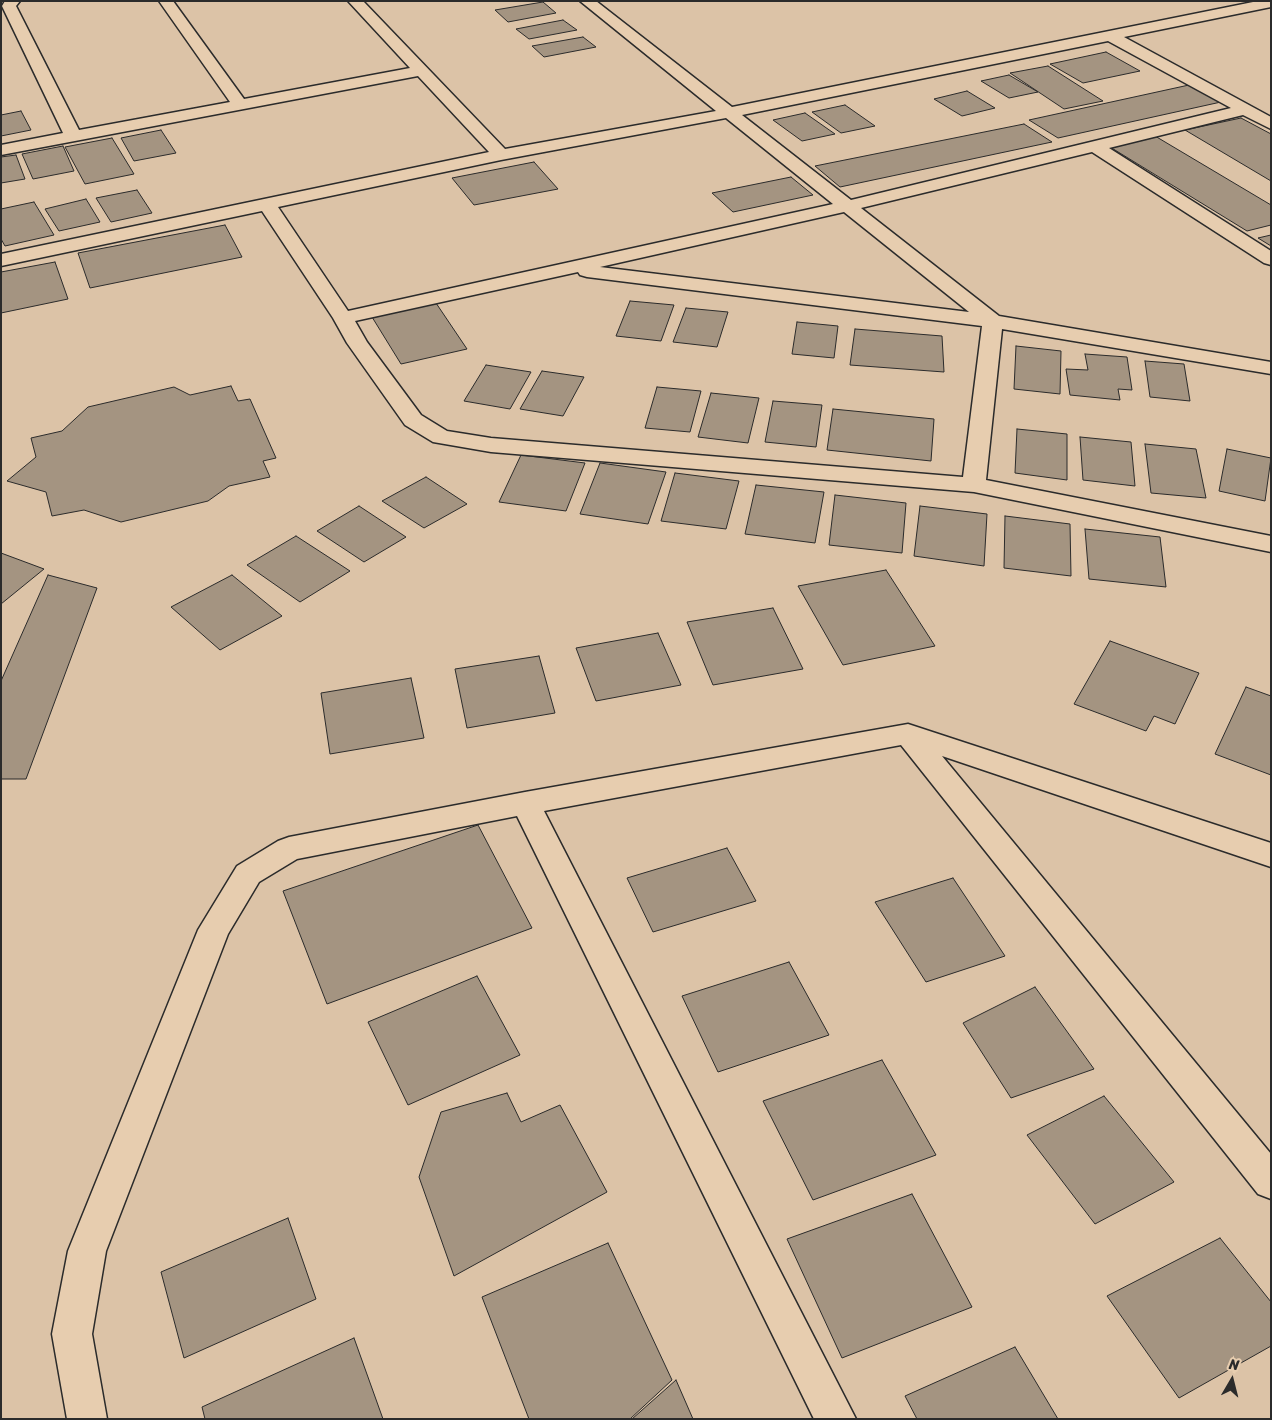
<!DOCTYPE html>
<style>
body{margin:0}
#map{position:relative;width:1272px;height:1420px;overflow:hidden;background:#dcc3a7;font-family:Sriracha,sans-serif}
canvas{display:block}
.frame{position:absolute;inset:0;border:2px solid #2b2b2b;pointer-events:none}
.north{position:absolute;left:1207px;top:1355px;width:50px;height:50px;-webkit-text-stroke:4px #e7cdaf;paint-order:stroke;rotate:8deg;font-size:14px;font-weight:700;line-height:20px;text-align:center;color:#2b2b2b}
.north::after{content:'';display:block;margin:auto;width:18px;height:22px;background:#2b2b2b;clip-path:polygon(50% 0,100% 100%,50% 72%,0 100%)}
</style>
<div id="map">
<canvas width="1272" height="1420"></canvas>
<div class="frame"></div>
<div class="north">N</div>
</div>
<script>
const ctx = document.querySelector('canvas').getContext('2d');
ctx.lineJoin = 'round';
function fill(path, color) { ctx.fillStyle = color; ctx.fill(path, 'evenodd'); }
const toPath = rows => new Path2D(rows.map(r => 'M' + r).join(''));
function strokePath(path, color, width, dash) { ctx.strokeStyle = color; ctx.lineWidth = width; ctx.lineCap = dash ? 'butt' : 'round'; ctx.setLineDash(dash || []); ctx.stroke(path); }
const building = toPath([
 [543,2,556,13,508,22,495,10,543,2],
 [563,20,577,30,529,39,516,29,563,20],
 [583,37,596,47,544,57,532,46,583,37],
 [1106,52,1140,71,1083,83,1050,64,1106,52],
 [1048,66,1103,101,1064,109,1010,73,1048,66],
 [1009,75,1038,92,1009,98,981,81,1009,75],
 [1189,85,1221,102,1058,138,1029,120,1189,85],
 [967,91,995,108,962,116,934,99,967,91],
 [845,105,875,126,841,133,812,112,845,105],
 [21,111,31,130,1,136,1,115,21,111],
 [805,113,835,134,802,141,773,120,805,113],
 [1241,118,1271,134,1271,181,1185,130,1241,118],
 [1024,124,1052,142,840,187,815,166,1024,124],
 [161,130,176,153,134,161,121,138,161,130],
 [1155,136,1271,205,1271,225,1247,231,1110,147,1155,136],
 [112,138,134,174,85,184,65,147,112,138],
 [63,146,74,171,33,179,22,154,63,146],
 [16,155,25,179,1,183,1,157,16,155],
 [534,162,558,189,474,205,452,178,534,162],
 [791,177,813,195,733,212,712,193,791,177],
 [137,190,152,213,111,222,96,198,137,190],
 [86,199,100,222,59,231,45,209,86,199],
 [34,202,54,235,5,246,1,239,1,209,34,202],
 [225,225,242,257,90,288,78,253,225,225],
 [1271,235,1271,246,1258,238,1271,235],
 [55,262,68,299,1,313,1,272,55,262],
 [630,301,674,305,661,341,616,336,630,301],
 [436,303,467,349,401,364,372,317,436,303],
 [686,308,728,312,717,347,673,342,686,308],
 [797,322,838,326,834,358,792,354,797,322],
 [855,329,942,336,944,372,850,365,855,329],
 [1016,346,1061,351,1060,394,1014,389,1016,346],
 [1085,354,1127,357,1132,390,1118,389,1120,400,1070,395,1066,369,1088,370,1085,354],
 [1145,361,1184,364,1190,401,1150,397,1145,361],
 [486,365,531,372,510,409,464,401,486,365],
 [542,371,584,377,563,416,520,409,542,371],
 [231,386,238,401,250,399,276,458,263,461,270,477,229,486,208,501,121,522,84,510,52,516,46,492,7,481,36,457,31,438,62,431,88,407,174,387,190,395,231,386],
 [657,387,701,391,690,432,645,428,657,387],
 [711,393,759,398,748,443,698,437,711,393],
 [773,401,822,405,816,447,765,442,773,401],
 [833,409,934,419,931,461,827,450,833,409],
 [1017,429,1067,434,1067,480,1015,473,1017,429],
 [1080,437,1131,442,1135,486,1083,480,1080,437],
 [1145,444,1196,449,1206,498,1151,493,1145,444],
 [1227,449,1271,458,1265,501,1219,491,1227,449],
 [521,455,585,463,566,511,499,502,521,455],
 [600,463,666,472,648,524,580,514,600,463],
 [675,473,739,481,726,529,661,521,675,473],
 [426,477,467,504,424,528,382,501,426,477],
 [756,485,824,492,815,543,745,534,756,485],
 [835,495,906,503,902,553,829,545,835,495],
 [359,506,406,537,364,562,317,531,359,506],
 [920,506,987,514,984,566,914,556,920,506],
 [1005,516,1070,524,1071,576,1004,568,1005,516],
 [1085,529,1160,537,1166,587,1089,579,1085,529],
 [296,536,350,571,300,602,247,565,296,536],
 [1,553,44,569,1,604,1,553],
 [886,570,935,646,843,665,798,586,886,570],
 [48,575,97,588,26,779,1,779,1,681,48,575],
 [232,575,282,616,220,650,171,607,232,575],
 [773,608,803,669,713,685,687,622,773,608],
 [658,633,681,685,596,701,576,648,658,633],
 [1110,641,1199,673,1175,724,1154,716,1146,731,1074,704,1110,641],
 [539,656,555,713,467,728,455,669,539,656],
 [411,678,424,738,330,754,321,693,411,678],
 [1246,687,1271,696,1271,775,1215,754,1246,687],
 [478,825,532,928,327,1004,283,891,478,825],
 [727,848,756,901,653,932,627,878,727,848],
 [953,878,1005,956,926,982,875,902,953,878],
 [789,962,829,1035,718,1072,682,996,789,962],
 [477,976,520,1055,408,1105,368,1022,477,976],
 [1035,987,1094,1069,1011,1098,963,1023,1035,987],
 [882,1060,936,1155,813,1200,763,1101,882,1060],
 [507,1093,521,1122,560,1105,607,1192,454,1276,419,1177,441,1112,507,1093],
 [1104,1096,1174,1182,1095,1224,1027,1135,1104,1096],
 [912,1194,972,1307,842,1358,787,1239,912,1194],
 [288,1218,316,1299,184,1358,161,1272,288,1218],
 [1220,1238,1271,1302,1271,1346,1179,1398,1107,1296,1220,1238],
 [608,1243,672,1380,630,1419,529,1419,482,1297,608,1243],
 [354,1338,383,1419,205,1419,202,1407,354,1338],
 [1015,1347,1058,1419,917,1419,905,1396,1015,1347],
 [676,1380,693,1419,632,1419,676,1380]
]);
const minor = toPath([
 [5,1,20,1,16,6,79,130,230,102,159,1,173,1,244,99,410,68,348,1,363,1,505,149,716,111,580,1,596,1,732,107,1258,1,1271,1,1271,7,1124,37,1271,117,1271,129,1243,115,1109,148,1271,251,1271,265,1264,263,1092,152,861,208,999,316,1271,362,1271,374,1002,329,986,480,1271,536,1271,552,974,492,491,452,433,442,405,425,347,343,333,318,262,211,1,266,1,254,489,152,418,76,1,155,1,145,63,133,2,6,5,1],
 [1108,41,1231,108,851,200,742,115,1108,41],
 [726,118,833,204,348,311,278,207,501,160,726,118],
 [844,212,969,312,600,267,844,212],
 [578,272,580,275,587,277,982,326,963,477,491,438,447,431,421,415,367,342,355,321,578,272],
 [908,724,1271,843,1271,867,942,756,1271,1154,1271,1199,1258,1194,901,745,544,811,856,1419,814,1419,517,816,297,859,259,882,228,934,106,1251,92,1334,107,1419,67,1419,52,1334,68,1251,198,930,237,866,278,841,289,837,525,792,908,724]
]);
fill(building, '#a49481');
strokePath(building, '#2b2b2b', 1);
strokePath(minor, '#2b2b2b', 3);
fill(minor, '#e7cdaf');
</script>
